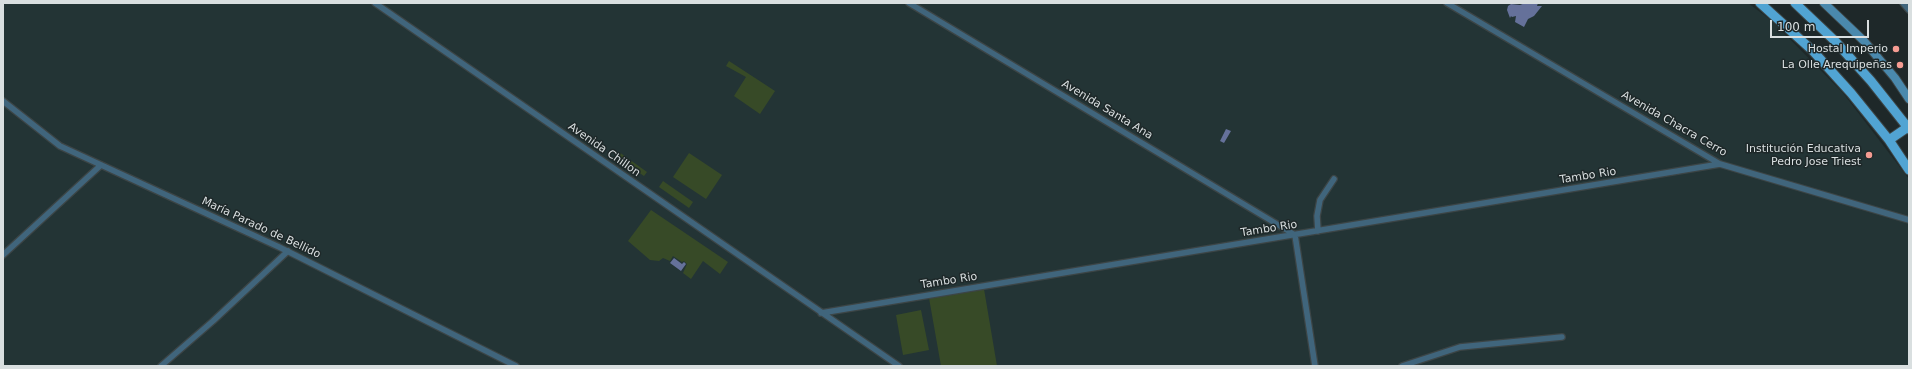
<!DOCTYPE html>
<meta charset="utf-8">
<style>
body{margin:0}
#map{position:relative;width:1912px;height:369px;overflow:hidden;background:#1e2829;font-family:"DejaVu Sans",sans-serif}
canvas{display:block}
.frame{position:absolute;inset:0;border:4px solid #d9dfe0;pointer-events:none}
.scale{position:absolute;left:1770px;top:20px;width:99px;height:18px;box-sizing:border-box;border:2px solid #d9dfe0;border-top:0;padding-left:5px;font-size:12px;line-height:14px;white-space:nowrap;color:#d9dfe0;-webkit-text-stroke:3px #1e2829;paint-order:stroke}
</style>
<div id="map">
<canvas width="1912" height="369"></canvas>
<div class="frame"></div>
<div class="scale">100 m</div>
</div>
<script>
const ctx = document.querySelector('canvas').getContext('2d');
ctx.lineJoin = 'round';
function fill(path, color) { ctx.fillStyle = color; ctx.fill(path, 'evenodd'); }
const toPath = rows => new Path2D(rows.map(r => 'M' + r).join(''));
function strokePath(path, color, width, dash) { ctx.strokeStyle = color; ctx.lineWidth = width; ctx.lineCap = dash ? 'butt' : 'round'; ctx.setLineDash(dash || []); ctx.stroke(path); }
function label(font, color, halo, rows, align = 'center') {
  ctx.font = font + ' "DejaVu Sans",sans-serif'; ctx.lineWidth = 3; ctx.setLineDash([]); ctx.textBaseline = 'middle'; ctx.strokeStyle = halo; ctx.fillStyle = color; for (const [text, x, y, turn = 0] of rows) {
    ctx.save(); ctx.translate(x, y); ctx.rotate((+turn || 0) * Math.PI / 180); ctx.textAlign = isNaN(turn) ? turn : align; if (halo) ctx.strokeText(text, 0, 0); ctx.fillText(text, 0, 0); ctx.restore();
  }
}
const built = toPath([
 [3,3,1748,3,1772,21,1843,93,1909,179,1909,366,3,366]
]);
const green = toPath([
 [729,61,775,91,760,114,734,96,746,77,726,66],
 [619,152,647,172,644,176,616,157],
 [689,153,722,175,706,199,673,177],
 [663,181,693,202,689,208,659,187],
 [651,210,728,262,720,274,703,261,691,279,683,273,687,264,684,261,682,262,673,256,670,261,663,258,659,261,650,260,628,241],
 [984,289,997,366,941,366,929,298],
 [921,310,929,350,903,355,896,315]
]);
const water = toPath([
 [1525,3,1538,3,1537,6,1542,6,1534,16,1528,19,1524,27,1515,22,1516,16,1512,17,1511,16,1510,18,1507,10,1508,6,1511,4,1520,5],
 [1226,129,1231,131,1224,143,1220,141],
 [674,258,682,264,684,262,686,264,681,271,670,263]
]);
const street = toPath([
 [375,3,899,366],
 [909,3,1295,235,1315,366],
 [1447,3,1720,164,1909,220],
 [1903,3,1909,10],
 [3,101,60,146,279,247,516,366],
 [1318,231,1317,216,1320,200,1334,179],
 [3,255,101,165],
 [821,313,1720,164],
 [161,366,213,321,288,251],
 [1402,366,1460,347,1562,337]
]);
const secondary = toPath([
 [1824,3,1864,41,1895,78,1909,99]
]);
const primary = toPath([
 [1760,3,1813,51,1851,93,1889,140,1909,170],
 [1795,3,1835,41,1871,81,1909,129],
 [1889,140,1908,127]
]);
const markers = [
 [1896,49,4,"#f59c92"],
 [1900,65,4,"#f59c92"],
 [1869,155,4,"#f59c92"]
];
const poiNames = [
 ["Hostal Imperio",1888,49],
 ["La Olle Arequipeñas",1892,65],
 ["Institución Educativa",1861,149],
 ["Pedro Jose Triest",1861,162]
];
const streetNames = [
 ["Avenida Santa Ana",1107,110,31],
 ["Avenida Chacra Cerro",1674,124,30],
 ["Avenida Chillon",604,150,35],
 ["Tambo Rio",1588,176,-9],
 ["María Parado de Bellido",261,228,25],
 ["Tambo Rio",1269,229,-9],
 ["Tambo Rio",949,281,-9]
];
fill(built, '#233435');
fill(green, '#374a27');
fill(water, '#65719a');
strokePath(street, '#3c4546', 8);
strokePath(secondary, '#3c4546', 10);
strokePath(primary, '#3c4546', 11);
strokePath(street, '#40657c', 5.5);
strokePath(secondary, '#4a89ad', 8);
strokePath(primary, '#51a4d3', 9);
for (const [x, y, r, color] of markers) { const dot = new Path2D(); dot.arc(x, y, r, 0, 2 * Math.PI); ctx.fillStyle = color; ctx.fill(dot); strokePath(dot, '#1e2829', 1.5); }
label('11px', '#d9dfe0', '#1e2829', poiNames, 'right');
label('11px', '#d9dfe0', '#1e2829', streetNames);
</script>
